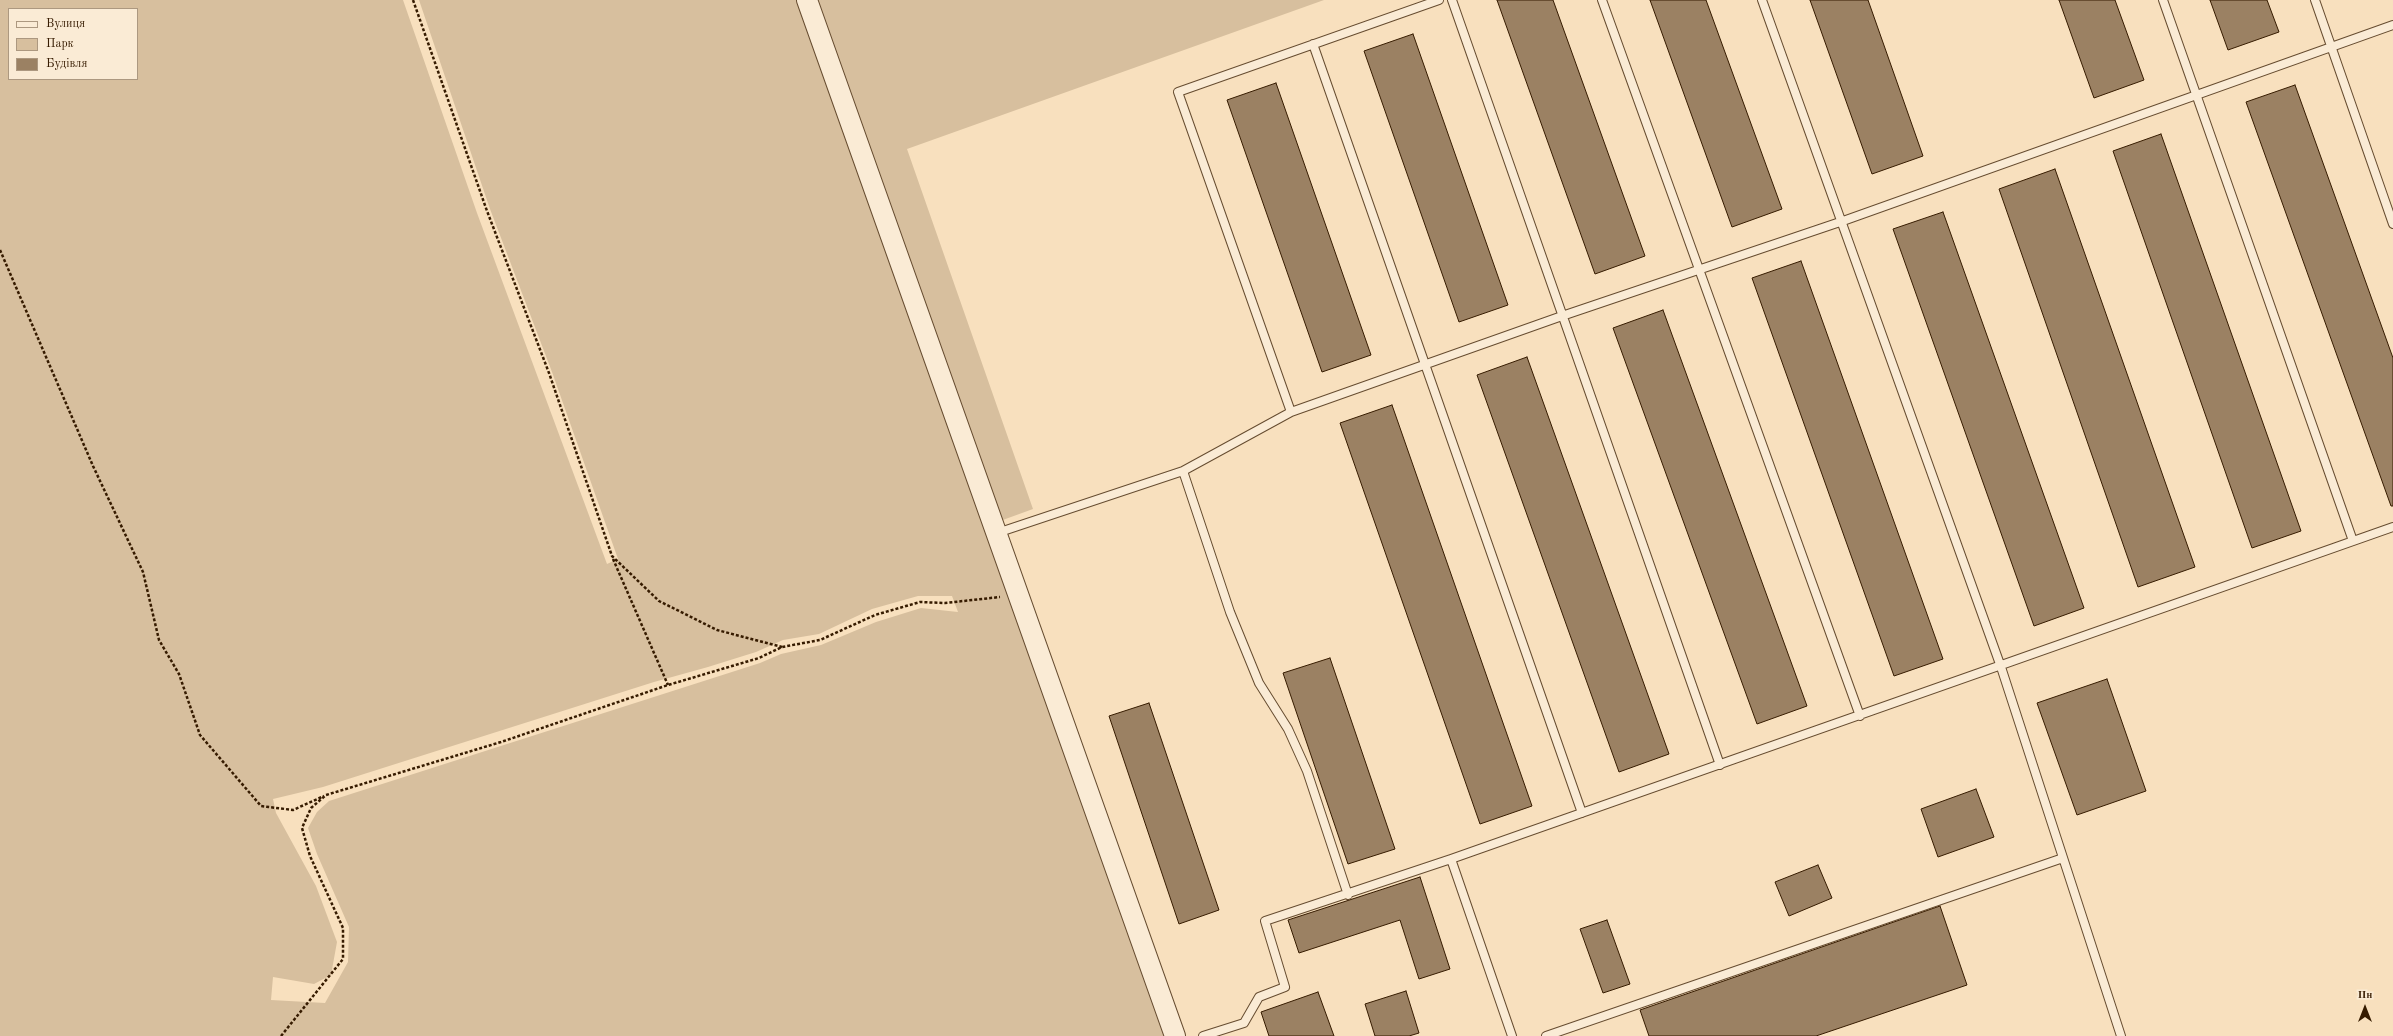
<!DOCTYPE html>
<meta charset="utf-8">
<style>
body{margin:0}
#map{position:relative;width:2393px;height:1036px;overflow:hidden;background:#f8e0be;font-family:"Old Standard TT",serif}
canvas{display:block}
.legend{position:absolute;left:8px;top:8px;width:130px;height:72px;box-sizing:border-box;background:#faebd5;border:1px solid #ac9880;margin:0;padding:5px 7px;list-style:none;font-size:12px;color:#361b00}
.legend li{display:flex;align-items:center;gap:8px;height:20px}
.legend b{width:20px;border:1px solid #ac9880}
.north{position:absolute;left:2345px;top:988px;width:40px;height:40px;-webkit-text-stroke:3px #faebd5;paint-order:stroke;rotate:0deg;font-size:11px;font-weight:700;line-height:16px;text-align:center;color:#361b00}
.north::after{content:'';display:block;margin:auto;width:14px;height:18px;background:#361b00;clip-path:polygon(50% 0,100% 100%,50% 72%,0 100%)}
</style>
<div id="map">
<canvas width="2393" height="1036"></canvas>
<ul class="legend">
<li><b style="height:5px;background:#faebd5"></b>Вулиця</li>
<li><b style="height:11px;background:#d7bf9e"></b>Парк</li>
<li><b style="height:11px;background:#9b8163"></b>Будівля</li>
</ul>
<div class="north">Пн</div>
</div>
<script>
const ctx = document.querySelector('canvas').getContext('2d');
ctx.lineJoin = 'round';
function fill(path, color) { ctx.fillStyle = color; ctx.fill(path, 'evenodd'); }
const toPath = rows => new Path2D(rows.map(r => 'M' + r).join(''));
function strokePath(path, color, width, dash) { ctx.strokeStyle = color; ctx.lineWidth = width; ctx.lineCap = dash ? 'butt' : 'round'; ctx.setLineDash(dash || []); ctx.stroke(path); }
const green = toPath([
 [0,0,403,0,477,213,607,564,618,559,552,372,490,209,419,0,801,0,1165,1036,0,1036],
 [9,9,137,9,137,79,9,79],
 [918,596,952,596,958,612,921,608,876,622,821,645,781,654,760,663,329,801,317,812,308,828,317,854,349,927,348,962,325,1003,271,1000,273,977,314,984,331,975,337,942,316,886,276,813,273,799,323,787,654,682,708,667,756,652,783,640,819,634,872,609],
 [816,0,1324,0,907,149,1033,509,1000,521]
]);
const building = toPath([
 [1497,0,1553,0,1645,256,1595,274,1497,0],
 [1650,0,1706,0,1782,209,1732,227,1650,0],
 [1810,0,1868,0,1923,156,1872,174,1810,0],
 [2059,0,2115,0,2144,80,2094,98,2059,0],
 [2210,0,2267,0,2279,32,2228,50,2210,0],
 [1413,34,1508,305,1459,322,1364,51,1413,34],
 [1276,83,1371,355,1322,372,1227,100,1276,83],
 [2295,85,2393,358,2393,506,2391,506,2246,102,2295,85],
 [2161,134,2301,531,2252,548,2113,151,2161,134],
 [2055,169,2195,567,2138,587,1999,189,2055,169],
 [1943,212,2084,608,2034,626,1893,229,1943,212],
 [1801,261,1943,659,1894,676,1752,278,1801,261],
 [1663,310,1807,706,1757,724,1613,328,1663,310],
 [1527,357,1669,754,1619,772,1477,375,1527,357],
 [1392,405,1532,806,1480,824,1340,423,1392,405],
 [1330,658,1395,849,1348,864,1283,673,1330,658],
 [2107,679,2146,791,2077,815,2037,703,2107,679],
 [1149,703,1219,910,1179,924,1109,716,1149,703],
 [1976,789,1994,837,1938,857,1921,809,1976,789],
 [1818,865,1832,898,1789,916,1775,882,1818,865],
 [1420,877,1450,969,1419,979,1400,920,1299,953,1288,920,1420,877],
 [1940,906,1967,985,1816,1036,1649,1036,1640,1010,1940,906],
 [1607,920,1630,984,1603,993,1580,929,1607,920],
 [1406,991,1419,1033,1409,1036,1375,1036,1365,1004,1406,991],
 [1318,992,1334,1036,1269,1036,1261,1012,1318,992]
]);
const path = toPath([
 [413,0,487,211,549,373,612,556,659,601,717,630,782,647],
 [0,250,93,466,143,572,159,640,179,674,200,735,261,806,293,810,324,796],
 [613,559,668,685],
 [281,1036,343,959,343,928,310,856,302,828,311,808,326,795,501,742,668,685,759,658,782,647,820,640,875,615,920,602,945,603,1000,597]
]);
const service = toPath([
 [1452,0,1720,765],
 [1602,0,1860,716],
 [1762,0,2001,667,2121,1036],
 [2163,0,2353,541],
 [2315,0,2393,224],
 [1313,44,1582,813],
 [1291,412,1178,92,1439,0],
 [997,533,1183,471],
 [1451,859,1512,1036],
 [1348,895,1307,771,1288,729,1259,683,1230,612,1183,471,1291,412,1562,316,1843,221,2393,25],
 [1203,1036,1244,1023,1259,997,1285,987,1265,921,1451,859,2393,527],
 [1546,1036,2063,858]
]);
const tertiary = toPath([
 [807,0,1175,1036]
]);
fill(green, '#d7bf9e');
fill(building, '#9b8163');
strokePath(building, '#361b00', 1);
strokePath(service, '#664c30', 10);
strokePath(tertiary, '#664c30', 22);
strokePath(path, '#361b00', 2.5, [3, 2]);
strokePath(service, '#faebd5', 8);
strokePath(tertiary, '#faebd5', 20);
</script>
